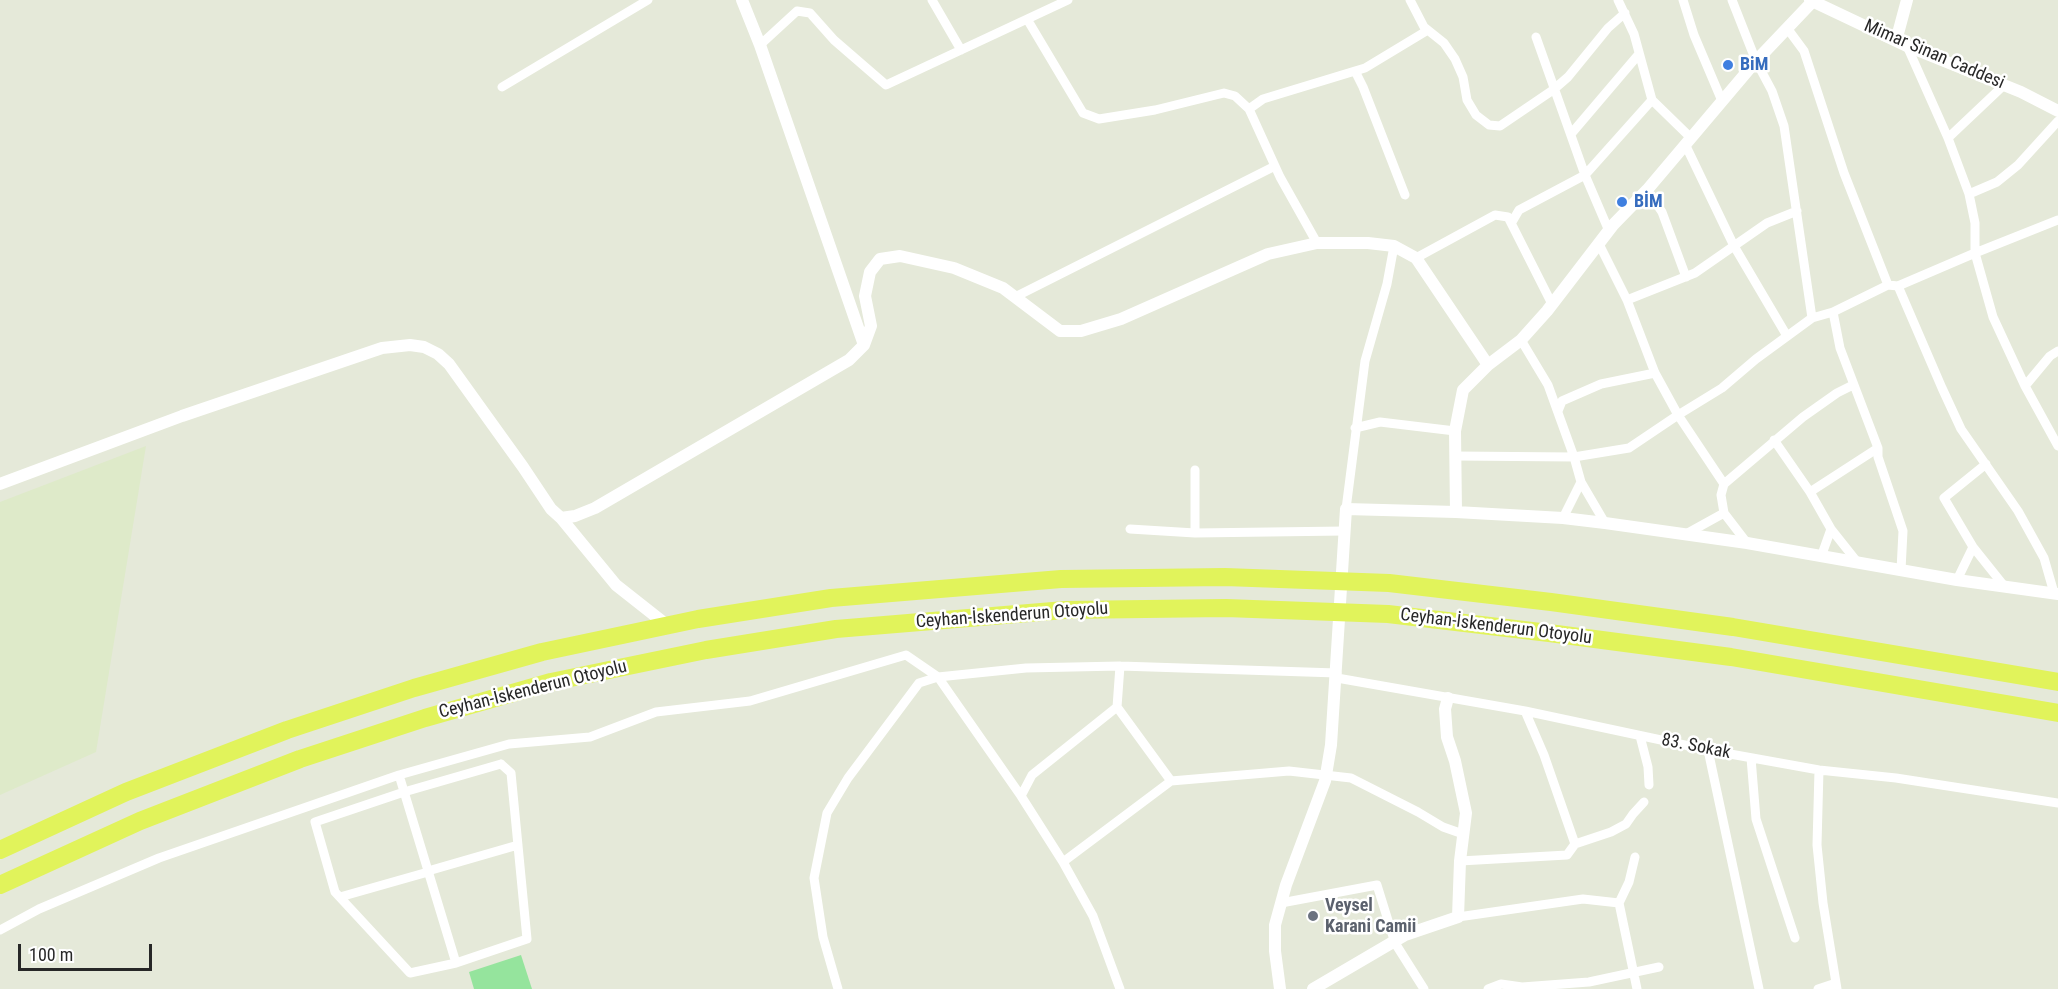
<!DOCTYPE html>
<meta charset="utf-8">
<style>
body{margin:0}
#map{position:relative;width:2058px;height:989px;overflow:hidden;background:#e5e9d9;font-family:"Roboto Condensed",sans-serif}
canvas{display:block}
.scale{position:absolute;left:18px;top:944px;width:134px;height:27px;box-sizing:border-box;border:3px solid #272727;border-top:0;padding-left:8px;font-size:18px;line-height:21px;white-space:nowrap;color:#272727;-webkit-text-stroke:4px #fff;paint-order:stroke}
</style>
<div id="map">
<canvas width="2058" height="989"></canvas>
<div class="scale">100 m</div>
</div>
<script>
const ctx = document.querySelector('canvas').getContext('2d');
ctx.lineJoin = 'round';
function fill(path, color) { ctx.fillStyle = color; ctx.fill(path, 'evenodd'); }
const toPath = rows => new Path2D(rows.map(r => 'M' + r).join(''));
function strokePath(path, color, width, dash) { ctx.strokeStyle = color; ctx.lineWidth = width; ctx.lineCap = dash ? 'butt' : 'round'; ctx.setLineDash(dash || []); ctx.stroke(path); }
function label(font, color, halo, rows, align = 'center') {
  ctx.font = font + ' "Roboto Condensed",sans-serif'; ctx.lineWidth = 5; ctx.setLineDash([]); ctx.textBaseline = 'middle'; ctx.strokeStyle = halo; ctx.fillStyle = color; for (const [text, x, y, turn = 0] of rows) {
    ctx.save(); ctx.translate(x, y); ctx.rotate((+turn || 0) * Math.PI / 180); ctx.textAlign = isNaN(turn) ? turn : align; if (halo) ctx.strokeText(text, 0, 0); ctx.fillText(text, 0, 0); ctx.restore();
  }
}
const education = toPath([
 [146,446,96,752,0,795,0,502]
]);
const pitch = toPath([
 [521,955,532,989,474,989,469,972]
]);
const minor = toPath([
 [932,0,961,50],
 [1410,0,1424,27,1444,43,1455,59,1463,77,1467,100,1476,115,1489,125,1500,126,1553,90,1568,77,1608,28,1625,13],
 [1618,0,1634,34,1652,100,1690,137],
 [1683,0,1694,35,1722,101],
 [1732,0,1756,61,1772,91,1784,126,1812,318],
 [1027,19,1083,113,1099,119,1155,110,1224,93,1235,96,1249,109,1280,177,1317,243],
 [1787,28,1804,51,1844,173,1888,285],
 [1536,37,1585,175,1609,231],
 [760,45,797,11,810,13,834,40,886,85,1068,0],
 [1907,46,1948,138,1969,194,1975,223,1975,253,1993,317,2025,386,2058,446],
 [1355,71,1365,68,1428,30],
 [502,87,648,0],
 [1249,109,1263,99,1355,71,1363,87,1405,195],
 [1571,134,1639,54],
 [1948,138,2004,85],
 [1685,144,1734,246,1787,336],
 [1647,190,1662,212,1686,277],
 [1969,194,1997,182,2018,165,2058,121],
 [1512,222,1519,210,1585,175,1652,100],
 [1599,244,1627,300,1655,373,1678,415,1724,484,1721,495,1724,513,1747,543],
 [1416,258,1495,215,1508,217,1552,304],
 [1898,286,1942,388,1961,429,2018,511,2044,558,2054,593],
 [1015,297,1275,166],
 [1627,300,1695,273,1767,223,1797,211],
 [1833,312,1840,348,1878,448,1878,457,1903,531,1901,570],
 [1521,340,1548,385,1574,457,1581,482,1605,523],
 [2025,386,2050,356,2058,351],
 [1558,411,1562,401,1601,384,1655,373],
 [1355,428,1380,422,1455,431],
 [1774,440,1810,492,1831,529,1858,563],
 [1455,456,1574,457,1629,448,1678,415,1722,388,1756,359,1812,318,1833,312,1888,285,1898,286,1975,253,2058,220],
 [1986,464,1944,498,1973,547,2005,587],
 [1724,484,1803,417,1837,393,1853,385],
 [1810,492,1878,448],
 [1346,509,1365,361,1387,284,1394,246],
 [1563,518,1581,482],
 [1130,529,1195,533,1344,531],
 [1195,533,1195,470],
 [1686,534,1724,513],
 [1821,557,1831,529],
 [1957,580,1973,547],
 [1120,666,1117,707,1171,781],
 [1337,678,1525,711,1708,750,1819,770,1896,778,2058,803],
 [1525,711,1544,755,1575,844],
 [1640,736,1648,767,1649,785],
 [1708,750,1759,989],
 [1751,758,1756,819,1795,938],
 [501,764,511,773,527,939,456,963,410,973,335,892,315,822,404,792,501,764],
 [1819,770,1817,845,1823,903,1837,989],
 [399,775,456,963],
 [1021,796,1032,775,1117,707],
 [1635,857,1629,882,1619,903,1637,989],
 [1460,861,1567,855,1575,844,1611,832,1626,824,1633,814,1644,802],
 [1063,862,1171,781,1289,771,1351,778,1418,812,1443,827,1463,834],
 [428,871,518,845],
 [340,897,428,872],
 [1281,903,1377,885,1395,943,1424,989],
 [1458,917,1583,899,1619,903],
 [0,930,39,909,159,858,399,775,509,744,590,737,656,712,750,701,906,655,938,677,1021,796,1063,862,1093,916,1120,989],
 [838,989,823,937,814,878,827,813,848,778,919,683,938,677,1026,668,1120,666,1337,673],
 [1488,989,1501,984,1522,987,1589,982,1659,967],
 [1818,989,1836,983]
]);
const tertiary = toPath([
 [742,0,760,45,864,345],
 [1810,0,1907,46,2021,92,2058,111],
 [1896,41,1907,0],
 [0,484,182,416,382,348,410,345,424,347,438,354,449,364,523,467,551,509,561,518,575,516,595,508,849,360,864,345,871,326,865,296,870,272,880,259,900,256,954,268,1003,288,1060,331,1081,331,1121,319,1268,254,1317,243,1368,243,1394,246,1416,258,1488,365],
 [1456,512,1455,431,1463,390,1488,365,1521,340,1547,311,1613,225,1647,190,1756,61,1812,2],
 [561,518,616,585,668,626],
 [1280,989,1275,951,1275,925,1286,885,1325,781,1331,745,1346,509,1456,512,1563,518,1605,523,1747,543,1957,580,2058,594],
 [1313,989,1405,935,1458,917,1460,861,1466,813,1455,761,1447,737,1445,709,1448,698]
]);
const motorway = toPath([
 [0,850,126,792,287,730,414,688,542,652,698,619,831,598,1061,579,1225,577,1389,583,1551,602,1733,627,2058,682],
 [0,885,140,821,300,759,425,718,551,682,706,650,836,629,1065,610,1226,608,1388,614,1549,633,1731,657,2058,713]
]);
const markers = [
 [1728,65,6,"#3f7fe0"],
 [1622,202,6,"#3f7fe0"],
 [1313,916,6,"#6b7280"]
];
const streetNames = [
 ["Mimar Sinan Caddesi",1934,55,23],
 ["Ceyhan-İskenderun Otoyolu",1012,616,-4],
 ["Ceyhan-İskenderun Otoyolu",1496,627,7],
 ["Ceyhan-İskenderun Otoyolu",533,690,-14],
 ["83. Sokak",1696,747,11]
];
const shopNames = [
 ["BiM",1740,65],
 ["BİM",1634,202]
];
const worshipNames = [
 ["Veysel",1325,906],
 ["Karani Camii",1325,927]
];
fill(education, '#deeac9');
fill(pitch, '#95e49d');
strokePath(minor, '#fff', 9);
strokePath(tertiary, '#fff', 12);
strokePath(motorway, '#e1f35b', 18);
for (const [x, y, r, color] of markers) { const dot = new Path2D(); dot.arc(x, y, r, 0, 2 * Math.PI); ctx.fillStyle = color; ctx.fill(dot); strokePath(dot, '#fff', 2); }
label('18px', '#272727', '#fff', streetNames);
label('bold 18px', '#366cbe', '#fff', shopNames, 'left');
label('bold 18px', '#5b616d', '#fff', worshipNames, 'left');
</script>
